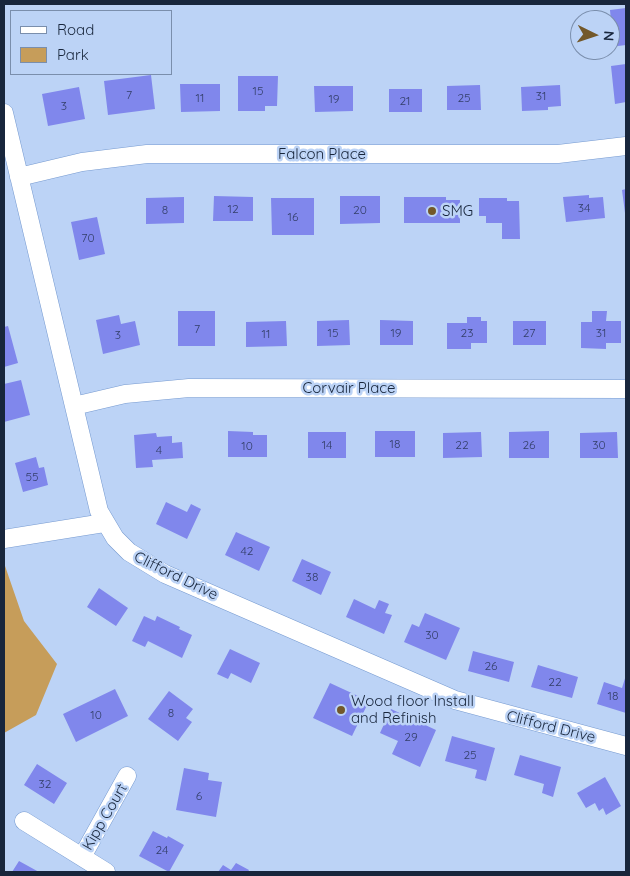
<!DOCTYPE html>
<style>
body{margin:0}
#map{position:relative;width:630px;height:876px;overflow:hidden;background:#bcd3f6;font-family:Quicksand,sans-serif}
canvas{display:block}
.frame{position:absolute;inset:0;border:5px solid #18263c;pointer-events:none}
.legend{position:absolute;left:10px;top:10px;width:162px;height:65px;box-sizing:border-box;background:#bcd3f6;border:1px solid #7a8eac;margin:0;padding:6px 9px;list-style:none;font-size:15px;color:#18263c}
.legend li{display:flex;align-items:center;gap:10px;height:25px}
.legend b{width:25px;border:1px solid #7a8eac}
.north{position:absolute;left:570px;top:10px;width:50px;height:50px;box-sizing:border-box;background:#bcd3f6;border:1px solid #7a8eac;border-radius:50%;rotate:94deg;font-size:14px;font-weight:700;line-height:20px;text-align:center;color:#18263c}
.north::after{content:'';display:block;margin:auto;width:18px;height:22px;background:#73582a;clip-path:polygon(50% 0,100% 100%,50% 72%,0 100%)}
</style>
<div id="map">
<canvas width="630" height="876"></canvas>
<div class="frame"></div>
<ul class="legend">
<li><b style="height:6px;background:#fff"></b>Road</li>
<li><b style="height:14px;background:#c69d5a"></b>Park</li>
</ul>
<div class="north">N</div>
</div>
<script>
const ctx = document.querySelector('canvas').getContext('2d');
ctx.lineJoin = 'round';
function fill(path, color) { ctx.fillStyle = color; ctx.fill(path, 'evenodd'); }
const toPath = rows => new Path2D(rows.map(r => 'M' + r).join(''));
function strokePath(path, color, width, dash) { ctx.strokeStyle = color; ctx.lineWidth = width; ctx.lineCap = dash ? 'butt' : 'round'; ctx.setLineDash(dash || []); ctx.stroke(path); }
function label(font, color, halo, rows, align = 'center') {
  ctx.font = font + ' Quicksand,sans-serif'; ctx.lineWidth = 5; ctx.setLineDash([]); ctx.textBaseline = 'middle'; ctx.strokeStyle = halo; ctx.fillStyle = color; for (const [text, x, y, turn = 0] of rows) {
    ctx.save(); ctx.translate(x, y); ctx.rotate((+turn || 0) * Math.PI / 180); ctx.textAlign = isNaN(turn) ? turn : align; if (halo) ctx.strokeText(text, 0, 0); ctx.fillText(text, 0, 0); ctx.restore();
  }
}
const green = toPath([
 [4,563,24,621,57,664,36,715,4,733]
]);
const building = toPath([
 [626,8,626,45,610,47,610,32,612,32,610,10],
 [626,64,626,102,615,104,611,66],
 [151,75,155,109,108,115,104,81],
 [238,76,278,76,277,106,265,106,265,111,238,111],
 [180,84,220,84,220,111,181,112],
 [480,85,481,110,447,110,447,86],
 [560,85,561,106,548,107,548,110,522,111,521,87],
 [314,86,353,86,353,111,315,112],
 [79,87,85,119,48,126,42,94],
 [389,89,422,89,422,112,389,112],
 [626,189,626,213,625,213,622,190],
 [589,195,589,198,603,197,605,218,566,222,563,197],
 [214,196,253,197,253,221,213,221],
 [340,196,380,196,380,223,340,224],
 [184,197,184,223,146,224,146,198],
 [404,197,446,197,446,200,460,200,460,223,404,223],
 [271,198,314,198,314,235,272,235],
 [479,198,507,198,507,201,519,201,520,239,502,239,502,223,486,223,486,216,479,216],
 [97,217,105,254,79,260,71,222],
 [178,311,215,311,215,346,178,346],
 [592,311,607,311,606,321,621,321,621,343,606,343,606,349,581,348,581,322,592,322],
 [119,315,121,324,135,321,140,345,103,354,96,320],
 [467,317,481,317,481,321,487,321,487,343,471,343,471,349,447,349,447,323,467,323],
 [349,320,350,345,317,346,317,321],
 [380,320,413,321,413,345,380,345],
 [286,321,287,346,246,347,246,322],
 [513,321,546,321,546,345,513,345],
 [8,326,18,363,4,367,4,327],
 [21,380,30,415,4,422,4,384],
 [228,431,253,432,253,435,267,435,267,457,228,457],
 [375,431,415,431,415,457,375,457],
 [549,431,549,458,509,458,509,432],
 [308,432,346,432,346,458,308,458],
 [481,432,482,457,443,458,443,433],
 [617,432,618,458,580,458,580,433],
 [156,433,157,437,172,436,172,443,182,442,183,458,152,460,153,467,136,468,134,435],
 [36,457,39,468,44,467,48,485,23,492,15,463],
 [166,502,187,512,191,504,201,509,187,539,156,524],
 [236,532,270,547,259,571,225,555],
 [302,559,331,572,321,595,292,581],
 [99,588,128,608,116,626,87,607],
 [354,599,375,609,379,600,389,604,385,613,392,615,384,634,346,617],
 [425,613,460,628,446,660,404,642,412,624,419,627],
 [144,616,155,621,157,616,180,627,179,629,192,635,182,658,148,641,145,647,132,641],
 [230,649,260,663,251,683,231,673,228,679,217,674],
 [473,651,514,662,509,682,468,671],
 [538,665,578,677,572,698,531,687],
 [626,675,626,713,597,704,604,682,622,688],
 [330,683,369,701,352,736,313,718],
 [115,689,128,716,76,742,63,714],
 [169,691,193,709,186,718,192,722,178,741,148,719],
 [391,709,436,730,420,767,392,754,398,741,380,733],
 [452,736,495,748,486,781,475,778,477,770,445,761],
 [520,755,561,767,553,797,542,793,544,784,514,775],
 [37,764,67,783,54,804,24,785],
 [184,768,209,773,208,780,222,782,216,817,176,810],
 [605,777,621,806,606,815,603,808,599,811,595,803,586,808,577,793],
 [153,831,167,838,168,836,184,845,169,872,139,856],
 [19,861,39,872,12,872],
 [236,863,249,870,248,872,218,872,223,865,231,870]
]);
const minor = toPath([
 [4,113,99,511,115,538,129,552,165,574,455,700,626,746],
 [19,177,82,162,147,154,558,154,626,146],
 [74,406,125,394,189,388,626,389],
 [4,539,104,523],
 [24,821,106,872],
 [82,857,127,776]
]);
const markers = [
 [432,211,5,"#73582a"],
 [341,710,5,"#73582a"]
];
const numberNames = [
 ["15",258,91],
 ["7",129,95],
 ["31",541,96],
 ["11",200,98],
 ["25",464,98],
 ["19",334,99],
 ["21",405,101],
 ["3",64,106],
 ["34",584,208],
 ["12",233,209],
 ["8",165,210],
 ["20",360,210],
 ["16",293,217],
 ["70",88,238],
 ["7",197,329],
 ["15",333,333],
 ["19",396,333],
 ["23",467,333],
 ["27",529,333],
 ["31",601,333],
 ["11",266,334],
 ["3",118,335],
 ["18",395,444],
 ["14",327,445],
 ["22",462,445],
 ["26",529,445],
 ["30",599,445],
 ["10",247,446],
 ["4",159,450],
 ["55",32,477],
 ["42",247,551],
 ["38",312,577],
 ["30",432,635],
 ["26",491,666],
 ["22",555,682],
 ["18",613,696],
 ["8",171,713],
 ["10",96,715],
 ["29",411,737],
 ["25",470,755],
 ["32",45,784],
 ["6",199,796],
 ["24",162,850]
];
const streetNames = [
 ["Falcon Place",322,154],
 ["Corvair Place",349,388],
 ["Clifford Drive",176,576,26],
 ["Clifford Drive",551,727,14],
 ["Kipp Court",105,817,-60]
];
const poiNames = [
 ["SMG",442,211],
 ["Wood floor Install",351,701],
 ["and Refinish",351,718]
];
fill(green, '#c69d5a');
fill(building, '#8087ec');
strokePath(minor, '#769ad0', 19);
strokePath(minor, '#fff', 18);
for (const [x, y, r, color] of markers) { const dot = new Path2D(); dot.arc(x, y, r, 0, 2 * Math.PI); ctx.fillStyle = color; ctx.fill(dot); strokePath(dot, '#bcd3f6', 2); }
label('12px', '#323e68', null, numberNames);
label('15px', '#18263c', '#bcd3f6', streetNames);
label('15px', '#18263c', '#bcd3f6', poiNames, 'left');
</script>
